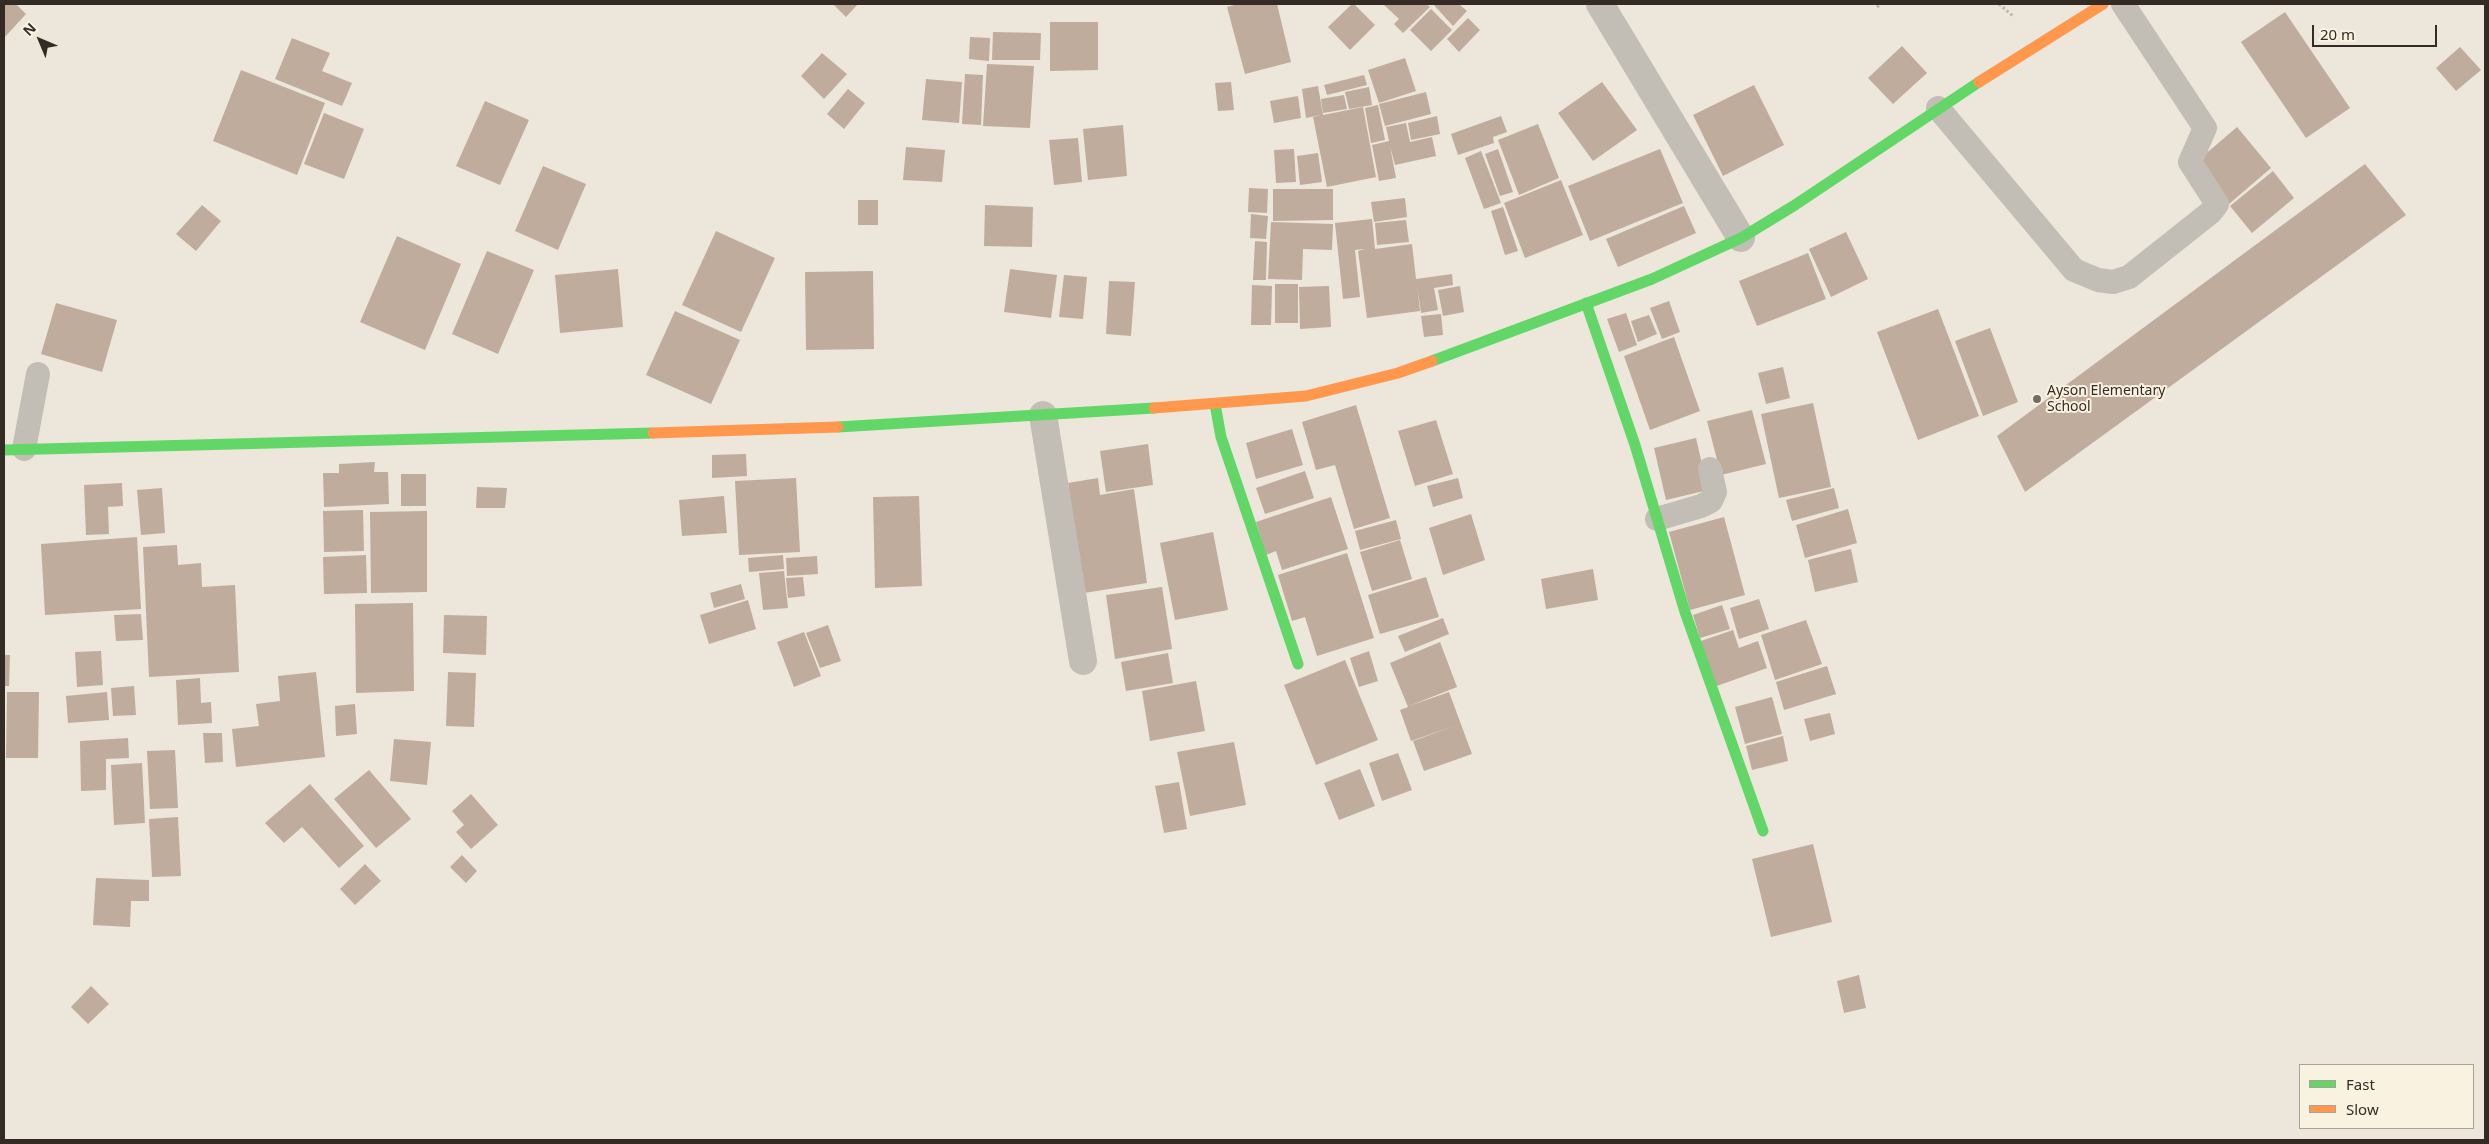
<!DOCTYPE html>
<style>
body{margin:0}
#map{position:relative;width:2489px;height:1144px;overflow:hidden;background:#ece6db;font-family:"Noto Sans",sans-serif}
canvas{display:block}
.frame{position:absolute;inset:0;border:5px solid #332b24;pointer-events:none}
.legend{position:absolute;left:2299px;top:1064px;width:175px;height:65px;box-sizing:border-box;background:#faf2e1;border:1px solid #aaa295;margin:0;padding:6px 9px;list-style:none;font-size:15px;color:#332b24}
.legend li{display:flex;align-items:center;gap:10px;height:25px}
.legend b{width:25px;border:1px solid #aaa295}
.north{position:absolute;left:15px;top:15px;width:50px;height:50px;-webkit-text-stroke:4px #faf2e1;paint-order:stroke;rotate:315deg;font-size:14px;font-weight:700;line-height:20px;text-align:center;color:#332b24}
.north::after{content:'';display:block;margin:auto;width:18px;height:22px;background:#332b24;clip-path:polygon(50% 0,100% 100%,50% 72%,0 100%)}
.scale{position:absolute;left:2312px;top:25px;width:125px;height:22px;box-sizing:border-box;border:2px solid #332b24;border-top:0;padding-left:6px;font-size:15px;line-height:18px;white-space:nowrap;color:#332b24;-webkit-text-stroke:4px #faf2e1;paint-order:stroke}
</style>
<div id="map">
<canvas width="2489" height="1144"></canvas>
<div class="frame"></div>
<ul class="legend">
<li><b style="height:6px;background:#63d668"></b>Fast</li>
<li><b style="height:6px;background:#ff974d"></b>Slow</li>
</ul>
<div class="north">N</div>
<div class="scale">20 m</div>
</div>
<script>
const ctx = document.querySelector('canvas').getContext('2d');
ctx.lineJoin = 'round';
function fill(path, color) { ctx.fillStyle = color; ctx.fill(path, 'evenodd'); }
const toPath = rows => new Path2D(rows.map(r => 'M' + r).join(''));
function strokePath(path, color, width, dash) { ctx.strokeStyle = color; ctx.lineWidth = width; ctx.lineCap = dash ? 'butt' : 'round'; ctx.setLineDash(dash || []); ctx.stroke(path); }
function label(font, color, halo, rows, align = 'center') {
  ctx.font = font + ' "Noto Sans",sans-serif'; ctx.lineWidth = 4; ctx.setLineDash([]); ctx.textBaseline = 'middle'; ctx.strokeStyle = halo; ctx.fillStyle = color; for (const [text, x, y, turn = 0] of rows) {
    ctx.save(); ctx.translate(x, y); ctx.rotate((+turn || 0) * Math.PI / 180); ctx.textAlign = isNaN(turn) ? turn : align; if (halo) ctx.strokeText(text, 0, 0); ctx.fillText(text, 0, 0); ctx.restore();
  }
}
const building = toPath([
 [4,4,16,4,26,14,4,38],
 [833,4,858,4,846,17],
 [1238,4,1277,4,1291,62,1245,74,1227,7],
 [1352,4,1354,4,1375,25,1350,50,1328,27],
 [1383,4,1426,4,1430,7,1403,33,1394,24,1399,19],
 [1433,4,1459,4,1467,11,1453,26],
 [1431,9,1452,30,1431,51,1410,30],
 [2285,12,2350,108,2306,138,2241,42],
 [1468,18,1480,30,1459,52,1447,39],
 [1050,22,1098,22,1098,70,1050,71],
 [993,32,1041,33,1040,60,992,60],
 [970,37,990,38,989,61,969,59],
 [292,38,330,53,322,71,352,83,342,106,275,79],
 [1902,46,1927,73,1893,104,1868,78],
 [2460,47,2481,70,2456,91,2436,68],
 [822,53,847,74,824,99,801,76],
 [1405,58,1416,91,1379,103,1368,70],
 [987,64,1034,66,1030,128,983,126],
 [241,70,325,103,297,175,213,141],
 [965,74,983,75,981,125,962,124],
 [1364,75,1367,85,1327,95,1324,85],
 [926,79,962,82,959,123,922,120],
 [1231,82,1234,110,1218,111,1215,83],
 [1602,82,1637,130,1593,161,1558,113],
 [1754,85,1784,145,1723,176,1693,115],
 [1318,86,1323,115,1363,107,1376,177,1327,187,1313,117,1320,115,1306,118,1302,89],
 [1369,87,1372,105,1349,109,1345,92],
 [848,89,865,103,844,129,827,114],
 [1426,92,1431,114,1385,126,1379,104],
 [1344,95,1347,109,1323,113,1321,99],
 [1298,96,1301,118,1274,123,1270,101],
 [485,101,529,120,500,185,456,166],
 [1378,105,1385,140,1371,143,1365,108],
 [324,113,364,129,344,179,304,164],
 [1437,116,1440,134,1411,140,1408,123],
 [1501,116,1507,132,1493,137,1494,143,1458,155,1451,134],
 [1406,123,1410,142,1432,137,1436,156,1395,165,1390,146,1396,178,1379,181,1372,145,1389,141,1386,127],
 [1538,124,1559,178,1519,195,1498,140],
 [1123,125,1127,176,1088,180,1083,129],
 [2237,127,2271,168,2229,204,2195,163],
 [1078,138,1082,182,1054,185,1049,140],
 [906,147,945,150,942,182,903,180],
 [1294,149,1296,182,1276,183,1274,150],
 [1498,149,1513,192,1500,196,1485,154],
 [1660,149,1683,203,1590,241,1568,186],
 [1481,151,1501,203,1484,209,1465,158],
 [1318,153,1322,182,1300,185,1297,156],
 [2365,164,2406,215,2025,492,1997,436],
 [543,166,586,184,558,250,515,231],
 [2273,171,2294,198,2252,233,2230,206],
 [1561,180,1583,235,1525,258,1504,203],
 [1249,188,1268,189,1267,213,1248,212],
 [1273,189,1333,189,1333,220,1273,221],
 [1405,198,1407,217,1374,222,1371,202],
 [858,200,878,200,878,225,858,225],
 [202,205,221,221,196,251,176,234],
 [985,205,1033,207,1032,247,984,246],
 [1684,206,1696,233,1618,267,1606,239],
 [1503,207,1518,251,1505,255,1491,211],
 [1251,214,1268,216,1266,239,1250,238],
 [1372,219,1375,249,1412,244,1416,279,1452,274,1453,285,1434,288,1438,310,1421,313,1417,285,1420,311,1367,318,1358,251,1364,249,1355,250,1360,297,1343,299,1335,223],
 [1406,220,1409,242,1377,245,1375,223],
 [1271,222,1333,224,1332,250,1303,249,1302,280,1268,279],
 [716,231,775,258,741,332,682,305],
 [1846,232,1868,279,1831,297,1809,249],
 [397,236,461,264,425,350,360,322],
 [1255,241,1267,242,1266,280,1253,280],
 [487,251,534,270,498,354,452,334],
 [1808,253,1826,299,1757,326,1739,281],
 [618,269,623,327,560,333,555,275],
 [1010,269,1057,275,1051,318,1004,312],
 [873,271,874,349,806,350,805,272],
 [1064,275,1087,277,1083,319,1059,317],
 [1109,281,1135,282,1131,336,1106,334],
 [1275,284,1298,284,1298,323,1275,323],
 [1252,285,1272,286,1271,325,1251,325],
 [1329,286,1331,327,1300,329,1299,287],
 [1460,286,1464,312,1443,316,1438,290],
 [1669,301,1680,332,1662,339,1650,308],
 [56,303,117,320,102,372,41,354],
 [1938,309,1979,416,1918,440,1877,332],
 [675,311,740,340,711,404,646,375],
 [1626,313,1637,345,1619,352,1607,319],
 [1441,314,1443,335,1424,337,1421,316],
 [1649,315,1657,334,1638,342,1631,321],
 [1990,328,2018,402,1983,416,1955,341],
 [1674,337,1700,411,1650,430,1624,356],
 [1783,367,1790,398,1766,404,1758,373],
 [1813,403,1831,487,1779,498,1761,414],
 [1356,405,1390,518,1354,529,1335,465,1316,470,1302,422],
 [1752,410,1766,464,1721,475,1707,421],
 [1436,420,1453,474,1415,486,1398,431],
 [1292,429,1303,465,1256,479,1246,443],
 [1696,438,1708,490,1666,500,1654,448],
 [1148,444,1153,485,1106,492,1100,451],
 [746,454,747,476,712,478,712,455],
 [375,462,374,472,388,472,389,504,324,507,323,473,339,473,339,464],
 [1305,471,1314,498,1265,514,1256,488],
 [401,474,426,474,426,506,401,506],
 [796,478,800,552,739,555,735,481],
 [1098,478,1100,495,1134,489,1147,583,1084,593,1068,483],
 [1458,478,1463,498,1433,507,1427,486],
 [122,483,123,506,108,507,109,534,86,535,84,485],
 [477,487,507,488,505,508,476,508],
 [162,488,165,533,141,535,137,490],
 [1834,488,1839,508,1792,521,1786,500],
 [724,496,727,533,682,536,679,500],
 [919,496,922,586,875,588,873,497],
 [1331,497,1348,549,1282,570,1276,551,1266,555,1256,522],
 [1848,509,1857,543,1805,558,1796,525],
 [363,510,364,551,324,552,323,511],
 [427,511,427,592,371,593,370,512],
 [1471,514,1485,560,1443,575,1429,528],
 [1724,517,1745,595,1690,610,1669,532],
 [1396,520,1401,539,1360,550,1355,531],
 [1213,532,1228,610,1175,620,1160,543],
 [137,537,141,609,45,615,41,544],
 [1400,540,1412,579,1372,591,1360,552],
 [177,545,178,565,201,563,202,587,235,585,239,672,149,677,143,547],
 [1851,549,1858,582,1815,592,1808,560],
 [1347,553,1374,638,1317,656,1305,617,1292,621,1278,575],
 [366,555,367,593,324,594,323,557],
 [783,555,784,569,749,572,748,558],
 [817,556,818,574,787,576,786,558],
 [1593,569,1598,600,1546,609,1541,579],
 [784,571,788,608,763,610,759,573],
 [803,577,805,596,788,598,786,578],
 [1426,577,1439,617,1380,634,1368,595],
 [741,584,745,599,714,608,710,593],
 [1162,587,1172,649,1115,659,1106,595],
 [1759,599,1769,629,1739,639,1730,608],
 [748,600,756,629,709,644,700,615],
 [413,603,414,691,356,693,355,604],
 [1722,605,1730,629,1700,638,1693,615],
 [141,614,143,640,116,641,114,615],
 [444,615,487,616,486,655,443,653],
 [1443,618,1449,634,1405,652,1398,636],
 [1806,620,1822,664,1775,680,1761,635],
 [828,625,841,661,820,668,806,633],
 [1733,630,1739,648,1758,641,1767,668,1714,687,1698,642],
 [804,632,821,676,794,687,777,642],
 [1440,642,1457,687,1409,706,1449,692,1472,754,1424,771,1413,741,1457,725,1411,741,1400,710,1408,707,1390,663],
 [101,651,103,685,77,687,75,652],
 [1369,651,1378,681,1359,687,1350,658],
 [1168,653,1173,683,1126,691,1121,662],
 [4,655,10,655,9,686,4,686],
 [1345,660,1378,740,1316,765,1284,685],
 [1827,666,1836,694,1784,710,1776,682],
 [316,672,325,757,236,767,232,729,259,726,256,704,280,701,278,676],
 [448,672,476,673,474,727,446,726],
 [200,678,201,703,211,702,212,723,178,725,176,680],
 [1196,681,1205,731,1150,741,1142,691],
 [134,686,136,715,113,716,111,688],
 [7,692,39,692,38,758,6,758],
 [107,692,109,720,68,723,66,696],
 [1772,697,1782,734,1745,744,1735,707],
 [355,704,357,734,336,736,335,706],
 [1830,713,1835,734,1810,741,1804,719],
 [203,733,222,733,223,762,205,763],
 [1783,736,1788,761,1752,770,1746,746],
 [128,738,129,758,106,759,106,790,81,791,80,741],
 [394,739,431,742,427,785,390,781],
 [1234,742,1246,805,1190,816,1177,752],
 [175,750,178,808,150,809,147,751],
 [1398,753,1412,790,1382,801,1369,763],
 [142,763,145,823,114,825,111,765],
 [1360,769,1375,806,1339,820,1324,783],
 [369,770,411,819,376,848,334,799],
 [1179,782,1187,829,1164,833,1155,786],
 [310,784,364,846,339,868,302,827,284,843,265,823],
 [471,794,498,825,471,849,456,832,464,825,452,811],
 [178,817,181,876,152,877,149,819],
 [1813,844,1832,922,1771,937,1752,859],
 [462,855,477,871,466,883,450,867],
 [365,864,381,881,355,905,340,889],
 [96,878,149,880,149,901,131,901,130,927,93,925],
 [1859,975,1866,1008,1844,1013,1837,981],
 [91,986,109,1004,88,1024,71,1007]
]);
const path = toPath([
 [1999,4,2014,17],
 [1877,7,1881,4]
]);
const lane = toPath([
 [1938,108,2074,270,2098,280,2113,282,2129,277,2211,212,2217,204,2190,162,2205,128,2123,4],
 [24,449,38,374],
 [1657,519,1701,506,1711,501,1715,492,1710,469]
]);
const street = toPath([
 [1600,4,1741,238],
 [1043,415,1083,661]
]);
const fast = toPath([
 [1586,303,1635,445,1685,612,1763,831],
 [1432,361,1652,279,1741,238,1795,205,1979,82],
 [1215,404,1221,437,1298,664],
 [838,427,1154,408],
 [4,450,653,433]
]);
const slow = toPath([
 [1979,82,2103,4],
 [1154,408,1306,396,1398,373,1432,361],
 [653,433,838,427]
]);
const markers = [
 [2037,399,5,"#746c64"]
];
const poiNames = [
 ["Ayson Elementary",2047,391],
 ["School",2047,407]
];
fill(building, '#c0ac9c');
strokePath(path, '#bcb6ae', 3, [2.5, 2.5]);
strokePath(lane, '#c3beb5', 24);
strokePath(street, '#c3beb5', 28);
strokePath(fast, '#63d668', 11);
strokePath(slow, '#ff974d', 11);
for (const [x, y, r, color] of markers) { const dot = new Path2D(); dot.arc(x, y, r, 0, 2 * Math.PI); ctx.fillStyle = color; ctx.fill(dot); strokePath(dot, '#faf2e1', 2); }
label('14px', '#332b24', '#faf2e1', poiNames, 'left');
</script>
